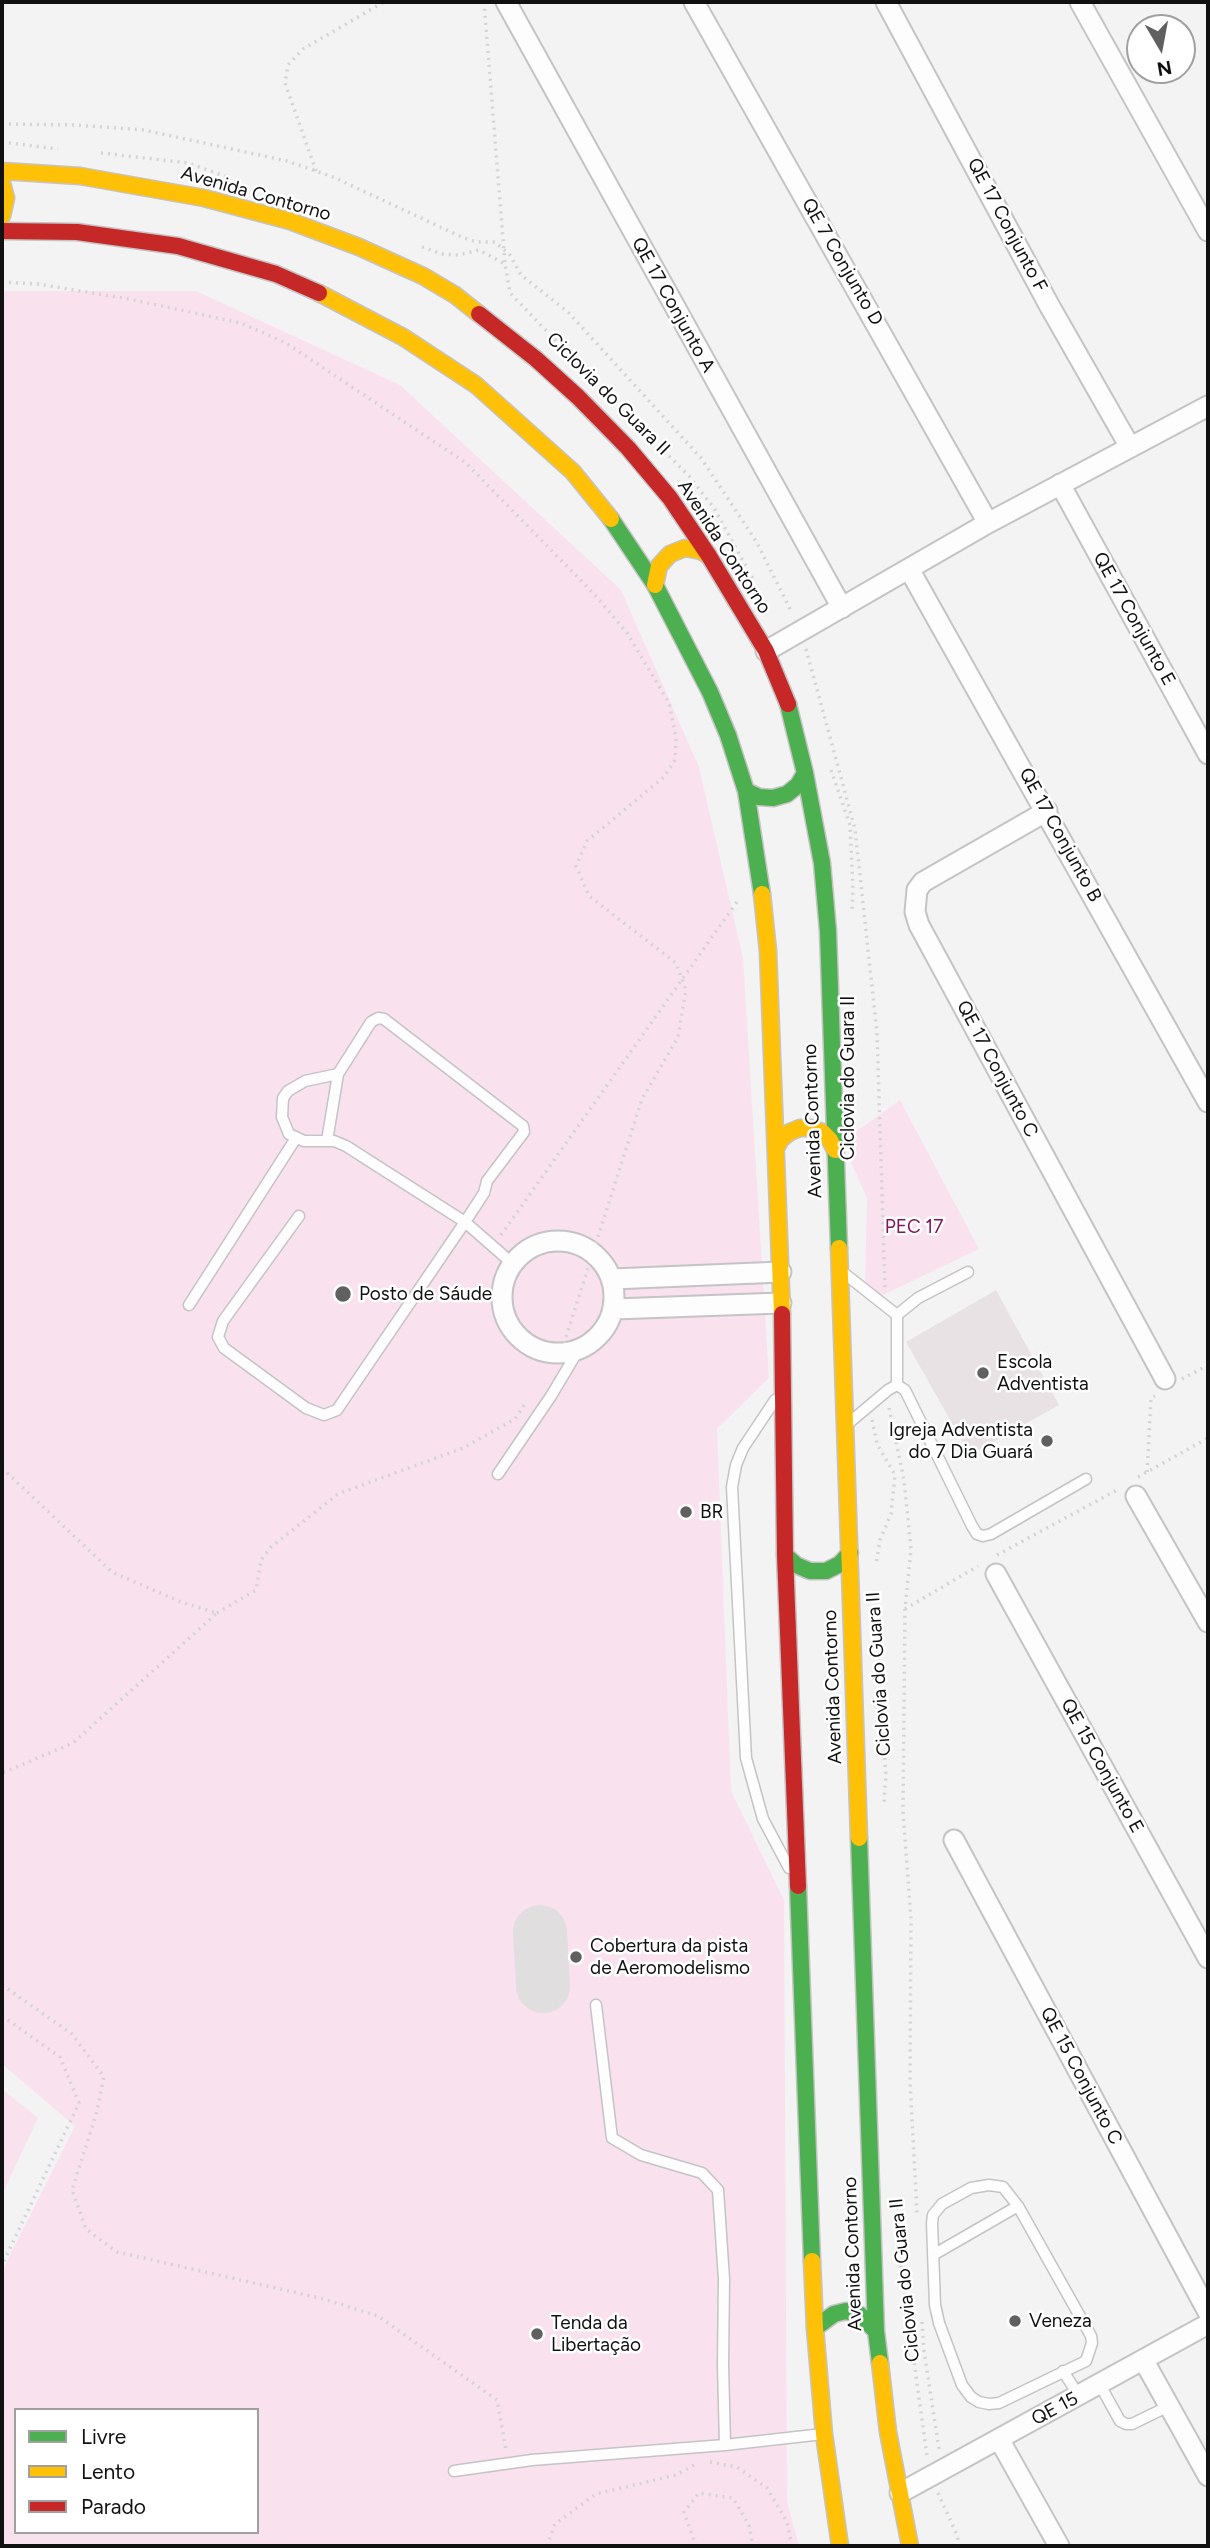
<!DOCTYPE html>
<meta charset="utf-8">
<style>
body{margin:0}
#map{position:relative;width:1210px;height:2548px;overflow:hidden;background:#f4f3f3;font-family:Figtree,sans-serif}
canvas{display:block}
.frame{position:absolute;inset:0;border:4px solid #121111;pointer-events:none}
.legend{position:absolute;left:14px;top:2408px;width:245px;height:126px;box-sizing:border-box;background:#fff;border:2px solid #a0a0a0;margin:0;padding:9px 12px;list-style:none;font-size:21px;color:#121111}
.legend li{display:flex;align-items:center;gap:14px;height:35px}
.legend b{width:35px;border:2px solid #a0a0a0}
.north{position:absolute;left:1126px;top:14px;width:70px;height:70px;box-sizing:border-box;background:#fff;border:2px solid #a0a0a0;border-radius:50%;rotate:170deg;font-size:19px;font-weight:700;line-height:28px;text-align:center;color:#121111}
.north::after{content:'';display:block;margin:auto;width:24px;height:32px;background:#616060;clip-path:polygon(50% 0,100% 100%,50% 72%,0 100%)}
</style>
<div id="map">
<canvas width="1210" height="2548"></canvas>
<div class="frame"></div>
<ul class="legend">
<li><b style="height:9px;background:#4caf50"></b>Livre</li>
<li><b style="height:9px;background:#ffc107"></b>Lento</li>
<li><b style="height:9px;background:#c62828"></b>Parado</li>
</ul>
<div class="north">N</div>
</div>
<script>
const ctx = document.querySelector('canvas').getContext('2d');
ctx.lineJoin = 'round';
function fill(path, color) { ctx.fillStyle = color; ctx.fill(path, 'evenodd'); }
const toPath = rows => new Path2D(rows.map(r => 'M' + r).join(''));
function strokePath(path, color, width, dash) { ctx.strokeStyle = color; ctx.lineWidth = width; ctx.lineCap = dash ? 'butt' : 'round'; ctx.setLineDash(dash || []); ctx.stroke(path); }
function label(font, color, halo, rows, align = 'center') {
  ctx.font = font + ' Figtree,sans-serif'; ctx.lineWidth = 5; ctx.setLineDash([]); ctx.textBaseline = 'middle'; ctx.strokeStyle = halo; ctx.fillStyle = color; for (const [text, x, y, turn = 0] of rows) {
    ctx.save(); ctx.translate(x, y); ctx.rotate((+turn || 0) * Math.PI / 180); ctx.textAlign = isNaN(turn) ? turn : align; if (halo) ctx.strokeText(text, 0, 0); ctx.fillText(text, 0, 0); ctx.restore();
  }
}
const built = toPath([
 [996,1290,1059,1405,970,1455,906,1342]
]);
const green = toPath([
 [2,291,196,291,400,385,621,590,699,767,743,958,769,1378,717,1429,731,1791,784,1900,787,2501,799,2546,2,2546,2,2271,75,2126,2,2064],
 [16,2410,257,2410,257,2532,16,2532],
 [900,1100,979,1249,881,1296,865,1284,867,1198,851,1162,854,1133],
 [2,2089,38,2118,2,2195]
]);
const taxiway = toPath([
 [540,1932,543,1986]
]);
const path = toPath([
 [484,2,505,264],
 [2,124,75,125,144,130,287,161,333,177,464,238,477,242,495,242,510,255,521,275,568,312,701,458,756,541,792,613],
 [2,142,58,149],
 [101,153,188,163,230,178],
 [316,171,285,83,288,65,303,49,384,2],
 [422,247,442,254,458,255,479,250,505,264,510,293,563,348],
 [2,282,38,284,129,299,241,323,286,343,466,463,595,595,627,633,669,703,676,738,675,760,664,777,587,841,576,866,589,896,676,963,686,990,678,1037,642,1099,564,1343],
 [664,451,689,476,714,508,753,579],
 [806,649,855,829,877,1033,885,1288],
 [831,770,850,825,853,889,852,910],
 [501,1235,739,899],
 [1182,1379,1208,1365],
 [889,1408,904,1480,911,1549,905,1609,903,1812,911,1919,910,2081,917,2213],
 [872,1420,877,1444,895,1475,891,1514,880,1540,876,1565],
 [2,1468,112,1572,181,1602,217,1613,73,1743,2,1773],
 [1147,1472,1151,1398,1155,1396],
 [1138,1477,1208,1438],
 [997,1555,1117,1490],
 [905,1609,978,1566],
 [217,1613,256,1590,261,1560,271,1547,338,1494,463,1448,515,1419,526,1402],
 [880,1702,886,1775,884,1802],
 [2,1985,72,2034,104,2077,96,2115,72,2190,86,2229,117,2252,324,2299,378,2316,497,2400,506,2450],
 [2,2016,60,2057,79,2103,2,2265],
 [899,2252,927,2456],
 [922,2322,924,2351,939,2449],
 [710,2462,737,2467,767,2488,787,2522,792,2546],
 [938,2493,957,2535,959,2546],
 [547,2546,555,2524,596,2494,676,2475,696,2464],
 [696,2546,684,2512,699,2493,733,2498,749,2525,753,2546]
]);
const lane = toPath([
 [338,1074,305,1081,288,1091,283,1098,282,1117,289,1134,304,1141,334,1141,346,1146,465,1222,513,1264],
 [299,1216,223,1321,218,1337,224,1348,306,1408,324,1415,337,1410,341,1404,465,1222,484,1193,487,1181,524,1132,523,1126,384,1019,378,1018,371,1022,338,1074,327,1141],
 [845,1274,897,1315],
 [189,1305,296,1138],
 [897,1385,897,1315,918,1298,968,1272],
 [775,1400,743,1448,736,1465,732,1487,746,1758,763,1819,789,1868],
 [850,1422,888,1390,897,1385,905,1390,972,1526,977,1534,983,1536,991,1534,1086,1479],
 [498,1474,551,1396,579,1349],
 [596,2005,612,2138,641,2155,702,2173,718,2190,724,2279,723,2365,725,2445],
 [989,2185,1003,2187,1018,2206,1091,2336,1092,2343,1086,2361,999,2403,989,2404,979,2402,971,2397,962,2385,939,2323,935,2305,932,2223,933,2215,942,2204,971,2188,989,2185],
 [933,2255,1018,2206],
 [1063,2371,1079,2396],
 [1100,2385,1120,2421,1126,2424,1132,2424,1169,2406],
 [454,2471,532,2460,725,2445,823,2434]
]);
const street = toPath([
 [506,2,842,608],
 [694,2,988,523],
 [886,2,1049,305,1130,447],
 [1080,2,1208,231],
 [1060,484,1208,754],
 [909,569,1208,1102],
 [766,651,988,523,1208,406],
 [1047,811,923,882,917,890,915,912,919,925,1165,1379],
 '502 1297a56 56 0 1 1 112 0a56 56 0 1 1-112 0Z',
 [612,1279,781,1272],
 [614,1309,781,1303],
 [1136,1496,1208,1622],
 [996,1574,1208,1958],
 [954,1840,1208,2312],
 [1144,2361,1208,2476],
 [999,2439,1059,2546],
 [900,2493,1208,2324]
]);
const fast = toPath([
 [611,519,655,585,710,692,728,735,746,791,762,894],
 [788,704,805,773,822,863,828,931,839,1248],
 [746,791,759,797,773,798,787,794,798,785,805,773],
 [785,1555,796,1565,810,1571,826,1571,840,1564,850,1553],
 [859,1838,876,2331,880,2363],
 [798,1886,812,2261],
 [815,2328,834,2314,846,2311,860,2315,876,2331]
]);
const slow = toPath([
 [2,171,80,176,204,198,290,221,359,247,423,276,455,295,479,314],
 [2,183,6,198,2,216],
 [319,293,403,337,476,385,573,472,611,519],
 [655,585,659,566,670,554,685,548,701,551,709,556],
 [762,894,768,951,782,1314],
 [776,1148,781,1139,790,1132,800,1128,811,1128,822,1132,830,1140,835,1150],
 [839,1248,859,1838],
 [812,2261,815,2328,824,2434,840,2546],
 [880,2363,888,2432,910,2546]
]);
const jam = toPath([
 [2,231,77,232,178,246,276,274,319,293],
 [479,314,536,359,578,397,628,448,670,498,709,556,766,651,788,704],
 [782,1314,785,1555,798,1886]
]);
const markers = [
 [343,1294,9,"#616060"],
 [983,1373,7,"#616060"],
 [1047,1441,7,"#616060"],
 [686,1512,7,"#616060"],
 [576,1957,7,"#616060"],
 [1015,2321,7,"#616060"],
 [537,2334,7,"#616060"]
];
const streetNames = [
 ["Avenida Contorno",256,194,16],
 ["QE 17 Conjunto F",1007,225,62],
 ["QE 7 Conjunto D",842,262,60],
 ["QE 17 Conjunto A",673,305,61],
 ["Ciclovia do Guara II",608,394,45],
 ["Avenida Contorno",724,547,57],
 ["QE 17 Conjunto E",1134,619,61],
 ["QE 17 Conjunto B",1060,835,61],
 ["QE 17 Conjunto C",997,1069,62],
 ["Ciclovia do Guara II",848,1078,-90],
 ["Avenida Contorno",813,1121,-92],
 ["Ciclovia do Guara II",879,1674,-94],
 ["Avenida Contorno",833,1687,-92],
 ["QE 15 Conjunto E",1102,1766,61],
 ["QE 15 Conjunto C",1081,2076,62],
 ["Avenida Contorno",853,2254,-92],
 ["Ciclovia do Guara II",905,2280,-96],
 ["QE 15",1055,2409,-28]
];
const parkNames = [
 ["PEC 17",914,1227]
];
const poiNames = [
 ["Posto de Sáude",359,1294],
 ["Escola",997,1362],
 ["Adventista",997,1384],
 ["Igreja Adventista",1033,1430,"right"],
 ["do 7 Dia Guará",1033,1452,"right"],
 ["BR",700,1512],
 ["Cobertura da pista",590,1946],
 ["de Aeromodelismo",590,1968],
 ["Veneza",1029,2321],
 ["Tenda da",551,2323],
 ["Libertação",551,2345]
];
fill(built, '#e9e2e5');
fill(green, '#f9e2ee');
strokePath(taxiway, '#e0dede', 54);
strokePath(lane, '#c5c3c4', 13);
strokePath(street, '#c5c3c4', 23);
strokePath(fast, '#c5c3c4', 19);
strokePath(slow, '#c5c3c4', 19);
strokePath(jam, '#c5c3c4', 19);
strokePath(path, '#d5d4d4', 3.5, [2, 5]);
strokePath(lane, '#fdfdfd', 10);
strokePath(street, '#fdfdfd', 19);
strokePath(fast, '#4caf50', 16);
strokePath(slow, '#ffc107', 16);
strokePath(jam, '#c62828', 16);
for (const [x, y, r, color] of markers) { const dot = new Path2D(); dot.arc(x, y, r, 0, 2 * Math.PI); ctx.fillStyle = color; ctx.fill(dot); strokePath(dot, '#fff', 2.5); }
label('19px', '#121111', '#fff', streetNames);
label('19px', '#83155d', '#fff', parkNames);
label('19px', '#121111', '#fff', poiNames, 'left');
</script>
